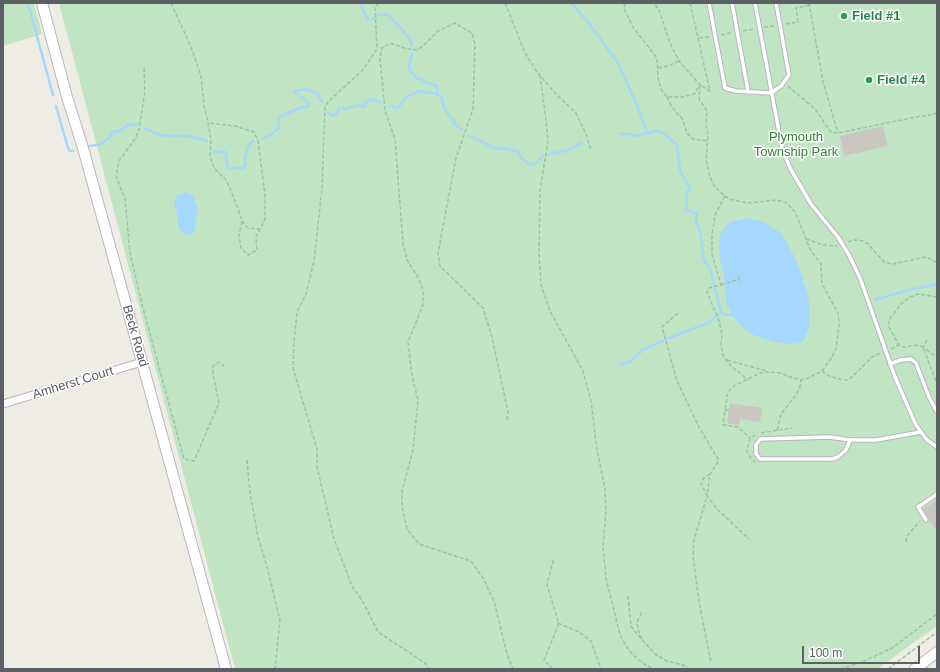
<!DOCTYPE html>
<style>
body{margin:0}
#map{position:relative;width:940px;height:672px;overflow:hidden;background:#eeece4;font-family:Helvetica,sans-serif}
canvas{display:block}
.frame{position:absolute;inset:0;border:4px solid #5c6064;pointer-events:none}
.scale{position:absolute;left:802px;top:646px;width:118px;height:18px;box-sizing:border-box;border:2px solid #5c6064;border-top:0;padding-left:5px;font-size:12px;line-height:14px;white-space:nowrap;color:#5c6064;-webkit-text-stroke:3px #fff;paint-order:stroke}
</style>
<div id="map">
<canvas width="940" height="672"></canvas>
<div class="frame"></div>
<div class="scale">100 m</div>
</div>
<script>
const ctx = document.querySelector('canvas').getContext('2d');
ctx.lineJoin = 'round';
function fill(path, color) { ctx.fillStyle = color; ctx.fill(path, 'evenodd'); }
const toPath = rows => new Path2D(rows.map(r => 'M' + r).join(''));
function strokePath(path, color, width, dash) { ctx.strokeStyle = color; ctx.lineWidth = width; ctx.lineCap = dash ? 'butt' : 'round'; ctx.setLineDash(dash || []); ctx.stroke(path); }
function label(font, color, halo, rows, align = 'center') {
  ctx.font = font + ' Helvetica,sans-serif'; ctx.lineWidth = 3; ctx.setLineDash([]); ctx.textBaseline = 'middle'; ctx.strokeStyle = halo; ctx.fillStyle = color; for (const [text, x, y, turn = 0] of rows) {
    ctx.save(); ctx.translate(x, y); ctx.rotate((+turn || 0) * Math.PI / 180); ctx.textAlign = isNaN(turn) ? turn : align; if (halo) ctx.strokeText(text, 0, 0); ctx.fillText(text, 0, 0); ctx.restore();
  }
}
const green = toPath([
 [3,3,34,3,42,34,3,46],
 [59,3,937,3,937,626,877,669,235,669]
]);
const water = toPath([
 [186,192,193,195,197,207,198,213,195,220,196,228,191,235,181,232,178,224,177,214,174,204,177,196],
 [747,218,758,220,771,226,782,234,794,256,802,276,809,300,809,329,803,342,792,344,774,342,751,334,741,326,732,315,727,305,724,278,719,254,720,235,724,228,731,222]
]);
const stream = toPath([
 [28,3,53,95],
 [362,3,362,8,367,18,371,20,374,18],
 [571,3,588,22,618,63,637,105,647,133],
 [378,15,384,14,390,16,410,39,412,45],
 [412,53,409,66,411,73,415,75,416,78,421,79,426,83,435,85,438,88,437,94],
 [56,106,68,148,70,151,73,151],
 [390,106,398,108,405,98,419,91,437,94,441,96,445,110,454,121,454,124,462,129],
 [328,112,333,116,337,113,339,107,345,109,358,105,364,107,367,101,371,99,380,102],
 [144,128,159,135,170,136,188,136,207,141],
 [621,134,629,134,635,136,657,131,663,133,677,145,680,171,690,189,687,194,686,209,697,214,696,222,700,230,704,261,710,268,721,312,726,315,734,315],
 [468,135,496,149,503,148,517,151,523,160,529,164,532,165,538,162,543,155],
 [262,139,270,135,279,128,278,120,280,117,299,108,307,107,308,104,306,100,295,93,295,91,305,89,317,93,322,102],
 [90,146,101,144,110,137,113,132,115,131,118,132,128,125,133,124,137,125],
 [213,152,226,152,226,160,228,168,243,168,245,167,245,159,248,146,253,141],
 [549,154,565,151,582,143],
 [875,300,905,291,937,284],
 [620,365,631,361,643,350,669,338,708,323,721,312]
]);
const building = toPath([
 [883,126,888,146,844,156,840,136],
 [730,403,762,408,760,422,740,419,739,425,727,423],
 [937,500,937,532,923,509]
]);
const path = toPath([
 [171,3,191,47,201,76,204,105,208,123,211,140,210,156,214,168,227,181,238,209,242,221,239,235,241,248,248,255,257,250,256,237,265,219,265,194,258,141,254,132,235,126,208,123],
 [379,3,375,7,377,49,362,71,331,99,325,106,322,188,314,261,306,294,297,312,294,341,293,368,317,449,317,467,334,539,352,586,363,602,378,632,425,663,429,669],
 [505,3,525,53,537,72,556,94,576,113,586,134,591,150],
 [624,3,625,11,633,27,657,58,658,78,661,89,667,97,682,97,694,94,700,85,679,61,670,43,659,10,654,3],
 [690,3,710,91,700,85,699,99,707,111,706,125,708,135,706,160,709,174,713,184,720,192,729,199,748,203,777,200,787,203,795,212,811,251,821,264,822,284,838,313,839,325,836,349,832,357,822,371,808,378,801,380,793,378,780,373,768,372,760,373,734,386,728,392,725,410],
 [809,3,823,82,838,133],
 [786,24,798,22,796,8,809,5],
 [764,27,774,26],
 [743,31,755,29],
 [721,35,731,33],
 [699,38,709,37],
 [144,68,145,91,139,130,135,139,119,161,116,176,125,199,130,253,143,308,184,459,194,461,219,403,213,374,213,366,219,362,225,367],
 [658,68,668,66,679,61],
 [540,75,545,112,548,141,540,191,539,253,541,285,550,311,583,371,591,401,597,450,605,488,606,511,603,547,606,578,620,635,626,646,633,655,644,664,654,669],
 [788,86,815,109,830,131,834,133,838,133,921,116,926,116,937,113],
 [667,97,672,107,683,120,687,133,693,139,708,141],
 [725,196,715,215,712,236,712,254,721,285,709,288,707,292,719,321,722,334,721,345,723,355,730,365,748,380],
 [242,221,248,228,259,229],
 [806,239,823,245,837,246],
 [848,242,855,240,863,241,868,244,884,262,893,264,925,257,931,259,937,263],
 [738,276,740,283],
 [721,285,739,279],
 [937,297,918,294,910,297,901,304,889,320,889,327,899,345,903,347,918,345,923,347,937,384],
 [678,313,662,327,677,381,699,427,718,459,718,462,710,474,707,496,717,509,749,539],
 [927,340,923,347,932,354,937,356],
 [891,349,898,345],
 [727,360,766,371],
 [822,371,829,376,843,380,848,380,854,375,872,357,880,353],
 [729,410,725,410,723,424,724,425,738,427,750,438],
 [507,420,508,412,492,337,483,308,440,266,438,253,456,158,473,109,475,44,472,33,455,23,438,31,424,45,417,50,404,48,390,43,382,48,380,58,385,111,395,139,403,243,407,260,418,277,423,290,423,305,408,342,412,376,418,400,413,450,402,491,402,506,407,529,419,544,471,561,483,578,494,601,507,654,513,669],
 [777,430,781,414,796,395,800,387,801,380],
 [761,433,792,428],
 [755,435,750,438,747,451,750,457,756,463],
 [247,460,250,493,258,537,268,570,280,621,275,669],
 [710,474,704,478,701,483,707,496,694,540,693,555,695,572,700,607,711,662],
 [906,542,907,536,920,521],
 [628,596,631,626,637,634,655,654,667,661,683,665,689,669],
 [558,623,579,632,591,641,601,669],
 [642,639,638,629,637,622,642,612],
 [301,669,303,669],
 [553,669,544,660,558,626,558,621,547,584,554,558],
 [840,669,860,663,892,648,937,614],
 [888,669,937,632]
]);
const lane = toPath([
 [709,3,725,88,736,91,771,93,781,86,789,75,776,3],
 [732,3,748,91],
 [755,3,782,148,790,168,811,204,838,237,849,255,860,278,895,377,916,425,927,440,937,447],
 [890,364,901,360,911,359,916,363,929,397,937,412],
 [850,440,846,450,838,457,832,459,760,459,756,454,756,445,760,439,830,437,850,440,876,440,921,432],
 [926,520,918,507,937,494]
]);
const street = toPath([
 [3,404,142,362]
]);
const secondary = toPath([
 [42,3,67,97,83,148,142,362,226,669],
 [915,669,937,652]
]);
const markers = [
 [844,16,4,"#2e9e5b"],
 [869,80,4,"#2e9e5b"]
];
const leisureNames = [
 ["Field #1",852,16],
 ["Field #4",877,80]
];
const parkNames = [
 ["Plymouth",796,137],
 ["Township Park",796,152]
];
const streetNames = [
 ["Beck Road",135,336,74],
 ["Amherst Court",73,383,-17]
];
fill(green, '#c1e5c2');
fill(water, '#a6d7fc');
strokePath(stream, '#a6d7fc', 2.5);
fill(building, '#cac7c2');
strokePath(lane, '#b5b7bb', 5.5);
strokePath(street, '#b5b7bb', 9);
strokePath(secondary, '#b6b9be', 12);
strokePath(path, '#99c4a6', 1.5, [4, 2]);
strokePath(lane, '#fff', 3.5);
strokePath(street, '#fff', 7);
strokePath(secondary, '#fff', 10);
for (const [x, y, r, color] of markers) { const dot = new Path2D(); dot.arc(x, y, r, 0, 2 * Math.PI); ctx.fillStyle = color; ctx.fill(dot); strokePath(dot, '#fff', 1.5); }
label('bold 13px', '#27864d', '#fff', leisureNames, 'left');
label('13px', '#36813a', '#fff', parkNames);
label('13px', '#5c6064', '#fff', streetNames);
</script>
